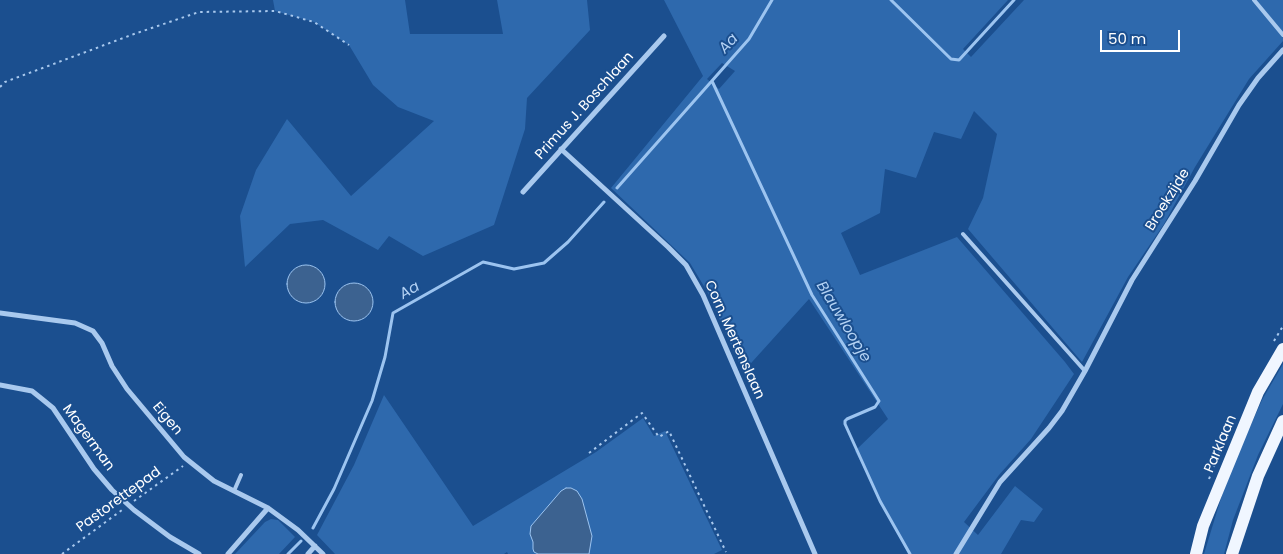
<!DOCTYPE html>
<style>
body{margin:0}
#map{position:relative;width:1283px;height:554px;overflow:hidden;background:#1b4f8f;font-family:Poppins,sans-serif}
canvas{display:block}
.scale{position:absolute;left:1100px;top:30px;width:80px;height:22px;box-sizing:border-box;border:2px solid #fff;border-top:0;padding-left:6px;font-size:15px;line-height:18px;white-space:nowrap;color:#fff;-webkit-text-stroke:4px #1b4f8f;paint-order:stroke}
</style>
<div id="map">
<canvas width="1283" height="554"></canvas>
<div class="scale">50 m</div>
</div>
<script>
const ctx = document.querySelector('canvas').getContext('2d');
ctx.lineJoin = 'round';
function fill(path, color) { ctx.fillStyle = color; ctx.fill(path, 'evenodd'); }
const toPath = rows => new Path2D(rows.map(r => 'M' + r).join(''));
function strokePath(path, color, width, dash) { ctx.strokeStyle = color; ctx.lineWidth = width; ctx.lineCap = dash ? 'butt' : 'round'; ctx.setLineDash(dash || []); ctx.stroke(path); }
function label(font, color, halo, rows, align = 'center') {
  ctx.font = font + ' Poppins,sans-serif'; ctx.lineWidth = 4; ctx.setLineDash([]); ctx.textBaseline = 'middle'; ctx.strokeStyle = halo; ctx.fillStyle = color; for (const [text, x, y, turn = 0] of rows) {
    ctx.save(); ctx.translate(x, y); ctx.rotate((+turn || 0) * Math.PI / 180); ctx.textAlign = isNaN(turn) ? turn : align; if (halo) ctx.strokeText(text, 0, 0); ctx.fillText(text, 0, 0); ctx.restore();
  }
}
const green = toPath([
 [273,0,405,0,410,34,503,34,497,0,587,0,590,30,527,98,525,129,494,225,423,256,389,236,378,250,323,220,290,224,245,267,240,216,256,170,287,119,351,196,434,121,398,107,373,85,349,45,314,22,275,11],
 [664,0,1008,0,963,49,971,57,1024,0,1283,0,1283,41,1249,79,1195,167,1164,224,1128,277,1082,362,968,229,983,198,997,134,974,111,961,139,934,132,916,178,885,169,880,213,841,233,860,275,957,237,1065,362,1074,374,1031,439,999,475,964,522,978,535,1015,486,1043,509,1034,522,1021,520,1001,554,908,554,855,451,888,419,809,299,743,372,708,293,690,263,611,188,703,76],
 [722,63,735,71,719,89,707,79],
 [1283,364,1283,404,1258,455,1233,520,1224,554,1204,554,1222,495,1237,456,1262,400],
 [384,395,473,526,596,452,643,418,654,436,665,431,722,550,714,554,508,554,507,552,504,554,335,554,317,535,354,465],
 [271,519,278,520,295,537,279,554,235,554,265,522]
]);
const water = toPath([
 '287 284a19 19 0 1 1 38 0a19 19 0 1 1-38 0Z',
 '335 302a19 19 0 1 1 38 0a19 19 0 1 1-38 0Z',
 [566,488,571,488,577,491,582,499,592,536,589,554,538,554,534,552,533,549,533,542,530,534,531,526,561,491,566,488]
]);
const stream = toPath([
 [891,0,951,59,959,60,1014,0],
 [712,81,812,295,879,401,875,407,847,419,845,421,845,424,880,501,910,554],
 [617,188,749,39,772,0],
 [313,528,334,489,372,401,385,357,393,313,483,262,514,269,544,263,568,242,604,202],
 [288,554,301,541]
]);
const path = toPath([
 [0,87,5,82,134,34,199,12,275,11,314,22,349,45],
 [1274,341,1283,326],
 [589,453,642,413,659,437,669,431,726,552],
 [1209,479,1234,416],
 [134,501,183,466],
 [62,554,122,510]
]);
const lane = toPath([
 [1254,0,1283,35],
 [963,234,1085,371],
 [234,491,241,475]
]);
const street = toPath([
 [561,149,668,247,686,265,703,295,815,554],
 [523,192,664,36],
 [0,313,75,323,93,331,102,343,112,366,127,389,184,457,214,481,268,508,298,530,323,554],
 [0,385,32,391,42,399,53,408,94,469,112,490,134,510,170,537,199,554],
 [228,554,268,508],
 [308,554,315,546],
 [956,554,1000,482,1049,428,1062,411,1085,371,1132,280,1195,181,1239,105,1258,78,1283,50]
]);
const primary = toPath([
 [1196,554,1203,526,1258,392,1283,349],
 [1232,554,1258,476,1283,421]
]);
const streetNames = [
 ["Primus J. Boschlaan",585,106,-48],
 ["Broekzijde",1168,200,-58],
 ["Corn. Mertenslaan",734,340,66],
 ["Eigen",167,419,50],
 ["Magerman",88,438,54],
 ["Parklaan",1221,444,-67],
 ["Pastorettepad",119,500,-36]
];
const waterNames = [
 ["Aa",729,44,-48],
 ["Aa",410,291,-30],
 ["Blauwloopje",843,322,59]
];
fill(green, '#2e69ad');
fill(water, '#3c6290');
strokePath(water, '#9cc4f0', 1);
strokePath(stream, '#9cc4f0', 3);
strokePath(path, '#a9c9ee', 2, [2.5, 4]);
strokePath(lane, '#a9c9ee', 4);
strokePath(street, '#a9c9ee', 5);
strokePath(primary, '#f0f6ff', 12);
label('14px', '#fff', '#1b4f8f', streetNames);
label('italic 15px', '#b5d3f5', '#1b4f8f', waterNames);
</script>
